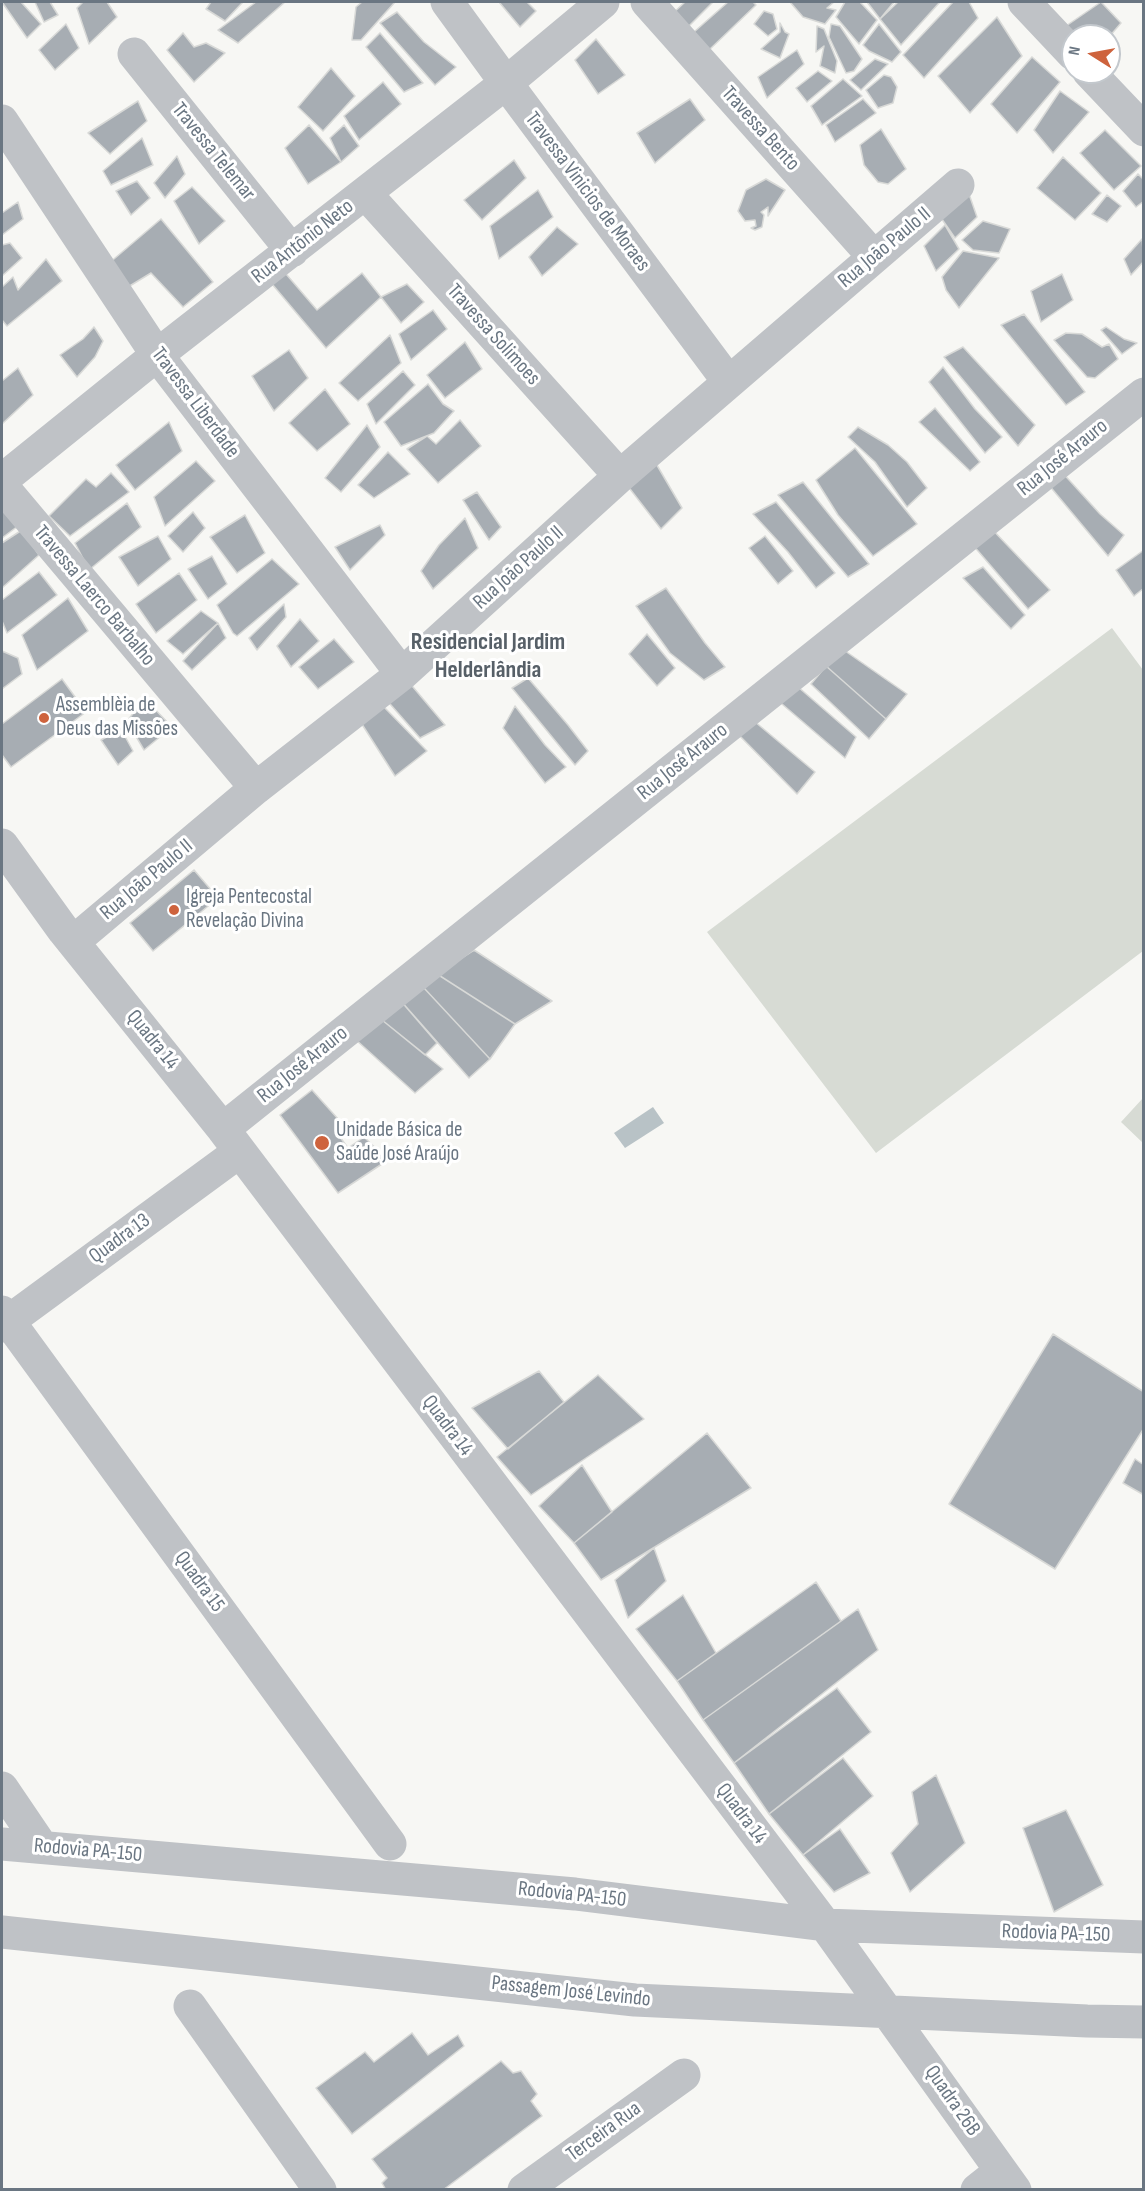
<!DOCTYPE html>
<meta charset="utf-8">
<style>
body{margin:0}
#map{position:relative;width:1145px;height:2191px;overflow:hidden;background:#f7f7f4;font-family:"Sofia Sans Condensed",sans-serif}
canvas{display:block}
.frame{position:absolute;inset:0;border:3px solid #6a7682;pointer-events:none}
.north{position:absolute;left:1061px;top:24px;width:60px;height:60px;box-sizing:border-box;background:#fff;border:2px solid #c3c8cd;border-radius:50%;rotate:281deg;font-size:16px;font-weight:700;line-height:24px;text-align:center;color:#6a7682}
.north::after{content:'';display:block;margin:auto;width:21px;height:27px;background:#ce633d;clip-path:polygon(50% 0,100% 100%,50% 72%,0 100%)}
</style>
<div id="map">
<canvas width="1145" height="2191"></canvas>
<div class="frame"></div>
<div class="north">N</div>
</div>
<script>
const ctx = document.querySelector('canvas').getContext('2d');
ctx.lineJoin = 'round';
function fill(path, color) { ctx.fillStyle = color; ctx.fill(path, 'evenodd'); }
const toPath = rows => new Path2D(rows.map(r => 'M' + r).join(''));
function strokePath(path, color, width, dash) { ctx.strokeStyle = color; ctx.lineWidth = width; ctx.lineCap = dash ? 'butt' : 'round'; ctx.setLineDash(dash || []); ctx.stroke(path); }
function label(font, color, halo, rows, align = 'center') {
  ctx.font = font + ' "Sofia Sans Condensed",sans-serif'; ctx.lineWidth = 6; ctx.setLineDash([]); ctx.textBaseline = 'middle'; ctx.strokeStyle = halo; ctx.fillStyle = color; for (const [text, x, y, turn = 0] of rows) {
    ctx.save(); ctx.translate(x, y); ctx.rotate((+turn || 0) * Math.PI / 180); ctx.textAlign = isNaN(turn) ? turn : align; if (halo) ctx.strokeText(text, 0, 0); ctx.fillText(text, 0, 0); ctx.restore();
  }
}
const green = toPath([
 [1112,628,1143,670,1143,951,876,1153,707,932],
 [1143,1098,1143,1143,1121,1122]
]);
const water = toPath([
 [653,1107,664,1123,625,1148,614,1133]
]);
const building = toPath([
 [2,2,21,2,41,24,27,38,2,2],
 [35,2,50,2,58,15,44,22,35,2],
 [83,2,107,2,117,17,89,44,77,8,83,2],
 [211,2,243,2,225,21,206,9,211,2],
 [256,2,285,2,238,43,218,30,256,2],
 [362,2,395,2,361,40,352,40,356,7,362,2],
 [499,2,527,2,536,11,520,27,499,2],
 [685,2,713,2,685,30,671,15,685,2],
 [728,2,753,2,756,5,708,51,694,32,728,2],
 [790,2,834,2,827,8,836,10,825,24,803,17,790,2],
 [845,2,860,2,877,20,859,44,836,17,845,2],
 [867,2,894,2,880,19,867,2],
 [898,2,940,2,901,45,880,19,898,2],
 [953,2,969,2,978,18,924,78,903,55,953,2],
 [1101,2,1121,23,1109,37,1074,36,1066,26,1101,2],
 [764,11,773,14,777,29,768,36,754,24,764,11],
 [397,12,424,42,456,67,435,85,380,23,397,12],
 [997,17,1022,56,970,113,938,76,997,17],
 [780,23,785,32,789,34,780,58,761,49,780,32,780,23],
 [66,24,79,48,55,70,39,50,66,24],
 [831,24,840,26,862,59,854,71,846,73,829,37,831,24],
 [879,24,901,52,892,62,869,51,863,45,879,24],
 [817,26,824,29,837,61,835,73,820,66,824,46,816,52,817,26],
 [183,33,194,47,206,43,225,53,194,82,167,50,183,33],
 [380,33,423,83,404,92,366,47,380,33],
 [596,39,625,75,598,94,575,60,596,39],
 [797,50,804,64,767,98,758,77,797,50],
 [1032,57,1060,82,1017,133,991,104,1032,57],
 [875,59,888,64,861,90,850,80,875,59],
 [331,68,355,96,323,131,298,107,331,68],
 [818,71,832,81,807,102,796,88,818,71],
 [884,75,891,77,897,87,893,103,878,108,866,90,884,75],
 [843,79,862,96,822,125,811,106,843,79],
 [383,82,401,104,359,140,344,116,383,82],
 [1060,91,1089,112,1053,153,1034,130,1060,91],
 [690,99,705,120,655,163,637,133,690,99],
 [863,99,876,113,835,142,826,125,863,99],
 [138,101,147,121,110,154,88,133,138,101],
 [309,125,341,162,308,184,285,148,309,125],
 [344,125,359,146,341,162,330,138,344,125],
 [881,129,906,169,888,184,878,182,864,165,860,145,881,129],
 [1105,130,1141,166,1114,190,1080,153,1105,130],
 [142,138,153,165,111,185,103,171,142,138],
 [177,156,185,174,165,198,154,183,177,156],
 [1063,157,1101,193,1075,220,1037,188,1063,157],
 [514,160,526,178,482,220,464,200,514,160],
 [1138,174,1144,180,1144,201,1136,207,1123,191,1138,174],
 [766,179,785,190,768,216,768,207,761,212,764,215,762,227,755,230,751,228,756,226,755,220,745,221,738,211,746,190,766,179],
 [137,181,150,198,131,215,116,191,137,181],
 [192,187,225,221,199,244,174,201,192,187],
 [538,190,553,217,499,259,490,226,538,190],
 [969,194,977,217,955,238,937,212,969,194],
 [1107,195,1121,206,1107,222,1092,214,1107,195],
 [18,202,23,219,2,235,2,213,18,202],
 [161,219,213,282,183,307,151,273,128,287,108,264,161,219],
 [983,221,1010,229,999,253,973,250,962,240,983,221],
 [945,225,959,249,936,271,924,246,945,225],
 [557,227,578,244,542,276,529,257,557,227],
 [1142,239,1144,261,1131,275,1124,259,1142,239],
 [10,243,22,258,2,276,2,245,10,243],
 [963,251,999,258,959,308,946,290,942,277,963,251],
 [46,259,62,281,7,326,2,320,2,287,13,277,18,290,46,259],
 [280,267,317,310,362,273,381,297,326,348,267,278,280,267],
 [1062,274,1073,300,1041,322,1031,291,1062,274],
 [407,284,424,302,401,323,381,297,407,284],
 [433,310,447,329,411,360,399,334,433,310],
 [1024,314,1085,392,1066,405,1001,325,1024,314],
 [94,327,103,341,95,357,77,377,60,355,83,339,94,327],
 [1106,327,1124,339,1137,343,1122,354,1101,330,1106,327],
 [1066,333,1082,334,1102,347,1109,344,1118,359,1095,378,1087,377,1054,340,1066,333],
 [390,335,401,363,358,401,339,383,390,335],
 [465,342,482,369,445,398,427,375,465,342],
 [963,347,1035,425,1018,446,944,357,963,347],
 [289,350,308,378,274,411,252,376,289,350],
 [943,367,975,409,1002,437,985,453,929,382,943,367],
 [18,368,33,395,2,424,2,381,18,368],
 [403,371,415,385,376,424,367,404,403,371],
 [428,384,443,404,454,411,434,433,401,446,384,422,428,384],
 [325,389,350,424,317,451,289,423,325,389],
 [935,408,980,462,970,471,919,422,935,408],
 [460,420,481,446,438,483,407,449,427,436,436,444,460,420],
 [169,422,182,451,135,490,116,465,169,422],
 [367,425,380,447,341,492,325,478,367,425],
 [858,427,888,445,907,462,927,488,907,507,875,462,848,437,858,427],
 [855,448,917,524,873,556,838,515,816,480,855,448],
 [388,452,410,474,374,498,358,485,388,452],
 [651,455,682,508,661,529,620,476,651,455],
 [196,461,215,481,165,526,154,497,196,461],
 [1060,470,1100,514,1124,535,1108,556,1043,478,1060,470],
 [111,473,129,492,70,536,49,516,86,479,96,487,111,473],
 [803,482,869,564,848,577,778,495,803,482],
 [477,492,501,527,489,540,463,500,477,492],
 [2,498,18,526,2,538,2,498],
 [776,502,835,573,816,588,788,552,753,514,776,502],
 [127,503,141,527,89,570,75,543,127,503],
 [193,512,205,528,183,552,168,536,193,512],
 [245,515,265,553,237,573,210,537,245,515],
 [465,518,478,548,433,589,421,571,439,545,465,518],
 [380,525,385,535,350,570,335,547,380,525],
 [988,525,1050,590,1028,609,966,537,988,525],
 [22,530,39,555,2,588,2,543,22,530],
 [158,536,171,559,138,586,119,557,158,536],
 [765,536,793,571,778,584,749,548,765,536],
 [1144,550,1144,588,1134,596,1116,570,1144,550],
 [212,556,227,584,208,599,188,569,212,556],
 [272,559,299,584,237,636,233,633,217,605,272,559],
 [983,567,1025,615,1011,629,963,578,983,567],
 [39,572,57,595,7,633,2,621,2,600,39,572],
 [179,573,197,600,156,633,136,604,179,573],
 [666,588,705,643,725,667,704,680,670,653,636,606,666,588],
 [68,598,88,631,37,670,22,635,68,598],
 [284,604,286,617,257,650,249,638,284,604],
 [201,611,218,623,183,654,167,641,201,611],
 [300,619,319,641,291,667,277,646,300,619],
 [218,623,226,638,192,670,183,661,218,623],
 [647,634,675,668,657,686,629,654,647,634],
 [334,639,354,662,318,689,299,667,334,639],
 [838,646,907,694,886,719,826,666,838,646],
 [2,651,18,658,22,674,2,689,2,651],
 [826,666,886,719,869,739,811,684,826,666],
 [402,674,445,725,420,738,383,696,402,674],
 [528,678,568,725,588,751,575,765,512,688,528,678],
 [62,679,86,712,11,767,2,755,2,724,62,679],
 [790,680,856,737,845,758,775,698,790,680],
 [145,699,172,727,144,750,127,721,145,699],
 [382,705,427,751,395,776,358,718,382,705],
 [515,706,545,745,566,767,545,783,503,728,515,706],
 [748,716,815,772,797,794,733,729,748,716],
 [121,729,133,751,118,765,101,740,121,729],
 [194,870,218,898,153,951,130,923,194,870],
 [474,950,552,1001,515,1024,437,974,474,950],
 [437,974,515,1024,490,1059,424,988,437,974],
 [424,988,490,1059,469,1078,400,1000,424,988],
 [400,1000,437,1043,425,1055,382,1020,400,1000],
 [382,1020,443,1069,415,1093,355,1039,382,1020],
 [312,1090,348,1130,340,1137,348,1148,364,1137,388,1160,338,1193,280,1115,312,1090],
 [1053,1334,1144,1392,1144,1428,1055,1569,949,1504,1053,1334],
 [539,1371,564,1402,508,1449,472,1408,539,1371],
 [598,1375,644,1419,531,1495,497,1457,598,1375],
 [707,1433,751,1488,601,1580,574,1543,707,1433],
 [1135,1459,1144,1465,1144,1495,1123,1483,1135,1459],
 [582,1465,612,1512,574,1543,539,1506,582,1465],
 [654,1548,666,1581,628,1618,615,1580,654,1548],
 [816,1582,841,1621,703,1720,677,1681,816,1582],
 [683,1595,716,1653,677,1681,636,1629,683,1595],
 [858,1609,878,1650,734,1763,703,1720,858,1609],
 [837,1688,871,1732,769,1814,734,1763,837,1688],
 [843,1758,873,1796,803,1855,769,1814,843,1758],
 [936,1775,965,1843,910,1892,891,1853,918,1824,912,1792,936,1775],
 [1066,1810,1103,1885,1054,1912,1023,1828,1066,1810],
 [840,1829,870,1873,834,1892,803,1855,840,1829],
 [412,2033,428,2055,458,2035,464,2046,352,2134,316,2088,365,2052,374,2062,412,2033],
 [501,2061,513,2073,521,2071,537,2094,531,2101,542,2116,443,2190,386,2190,382,2183,387,2178,372,2159,501,2061]
]);
const minor = toPath([
 [447,2,506,83,728,381],
 [647,2,874,257],
 [1024,2,1073,54],
 [134,54,292,251],
 [1089,72,1144,130],
 [2,121,157,355,402,674],
 [366,194,620,476],
 [2,480,157,355,506,83,603,2],
 [2,486,256,788],
 [2,845,64,931,223,1129,825,1925,1015,2190],
 [73,942,256,788,402,674,620,476,958,185],
 [223,1129,1144,394],
 [2,1312,390,1844],
 [2,1326,239,1152],
 [2,1788,42,1847],
 [2,1844,575,1894,825,1925,1144,1937],
 [2,1932,635,2000,1087,2021,1144,2022],
 [190,2006,320,2190],
 [524,2190,684,2075],
 [977,2190,1001,2171]
]);
const markers = [
 [44,718,6,"#ce633d"],
 [174,910,6,"#ce633d"],
 [322,1143,8,"#ce633d"]
];
const streetNames = [
 ["Travessa Bento",760,129,48],
 ["Travessa Telemar",213,152,51],
 ["Travessa Vinicios de Moraes",587,192,53],
 ["Rua Antônio Neto",303,242,-38],
 ["Rua João Paulo II",885,248,-40],
 ["Travessa Solimoes",493,335,48],
 ["Travessa Liberdade",195,403,53],
 ["Rua José Arauro",1063,458,-39],
 ["Rua João Paulo II",519,568,-42],
 ["Travessa Laerco Barbalho",94,596,50],
 ["Rua José Arauro",683,762,-39],
 ["Rua João Paulo II",147,880,-40],
 ["Quadra 14",152,1040,51],
 ["Rua José Arauro",303,1065,-39],
 ["Quadra 13",120,1239,-36],
 ["Quadra 14",447,1426,53],
 ["Quadra 15",199,1582,54],
 ["Quadra 14",741,1814,53],
 ["Rodovia PA-150",88,1851,5],
 ["Rodovia PA-150",572,1895,6],
 ["Rodovia PA-150",1056,1934,2],
 ["Passagem José Levindo",571,1992,6],
 ["Quadra 26B",952,2101,55],
 ["Terceira Rua",604,2132,-36]
];
const poiNames = [
 ["Assemblèia de",56,706],
 ["Deus das Missões",56,730],
 ["Igreja Pentecostal",186,898],
 ["Revelação Divina",186,922],
 ["Unidade Básica de",336,1131],
 ["Saúde José Araújo",336,1155]
];
const quarterNames = [
 ["Residencial Jardim",488,643],
 ["Helderlândia",488,671]
];
fill(green, '#d7dbd4');
fill(water, '#b8c2c6');
fill(building, '#a7adb3');
strokePath(building, '#d8d9d7', 1.5);
strokePath(minor, '#bfc2c6', 33);
for (const [x, y, r, color] of markers) { const dot = new Path2D(); dot.arc(x, y, r, 0, 2 * Math.PI); ctx.fillStyle = color; ctx.fill(dot); strokePath(dot, '#fff', 2); }
label('21px', '#6a7682', '#fff', streetNames);
label('21px', '#6a7682', '#fff', poiNames, 'left');
label('bold 24px', '#576068', '#fff', quarterNames);
</script>
